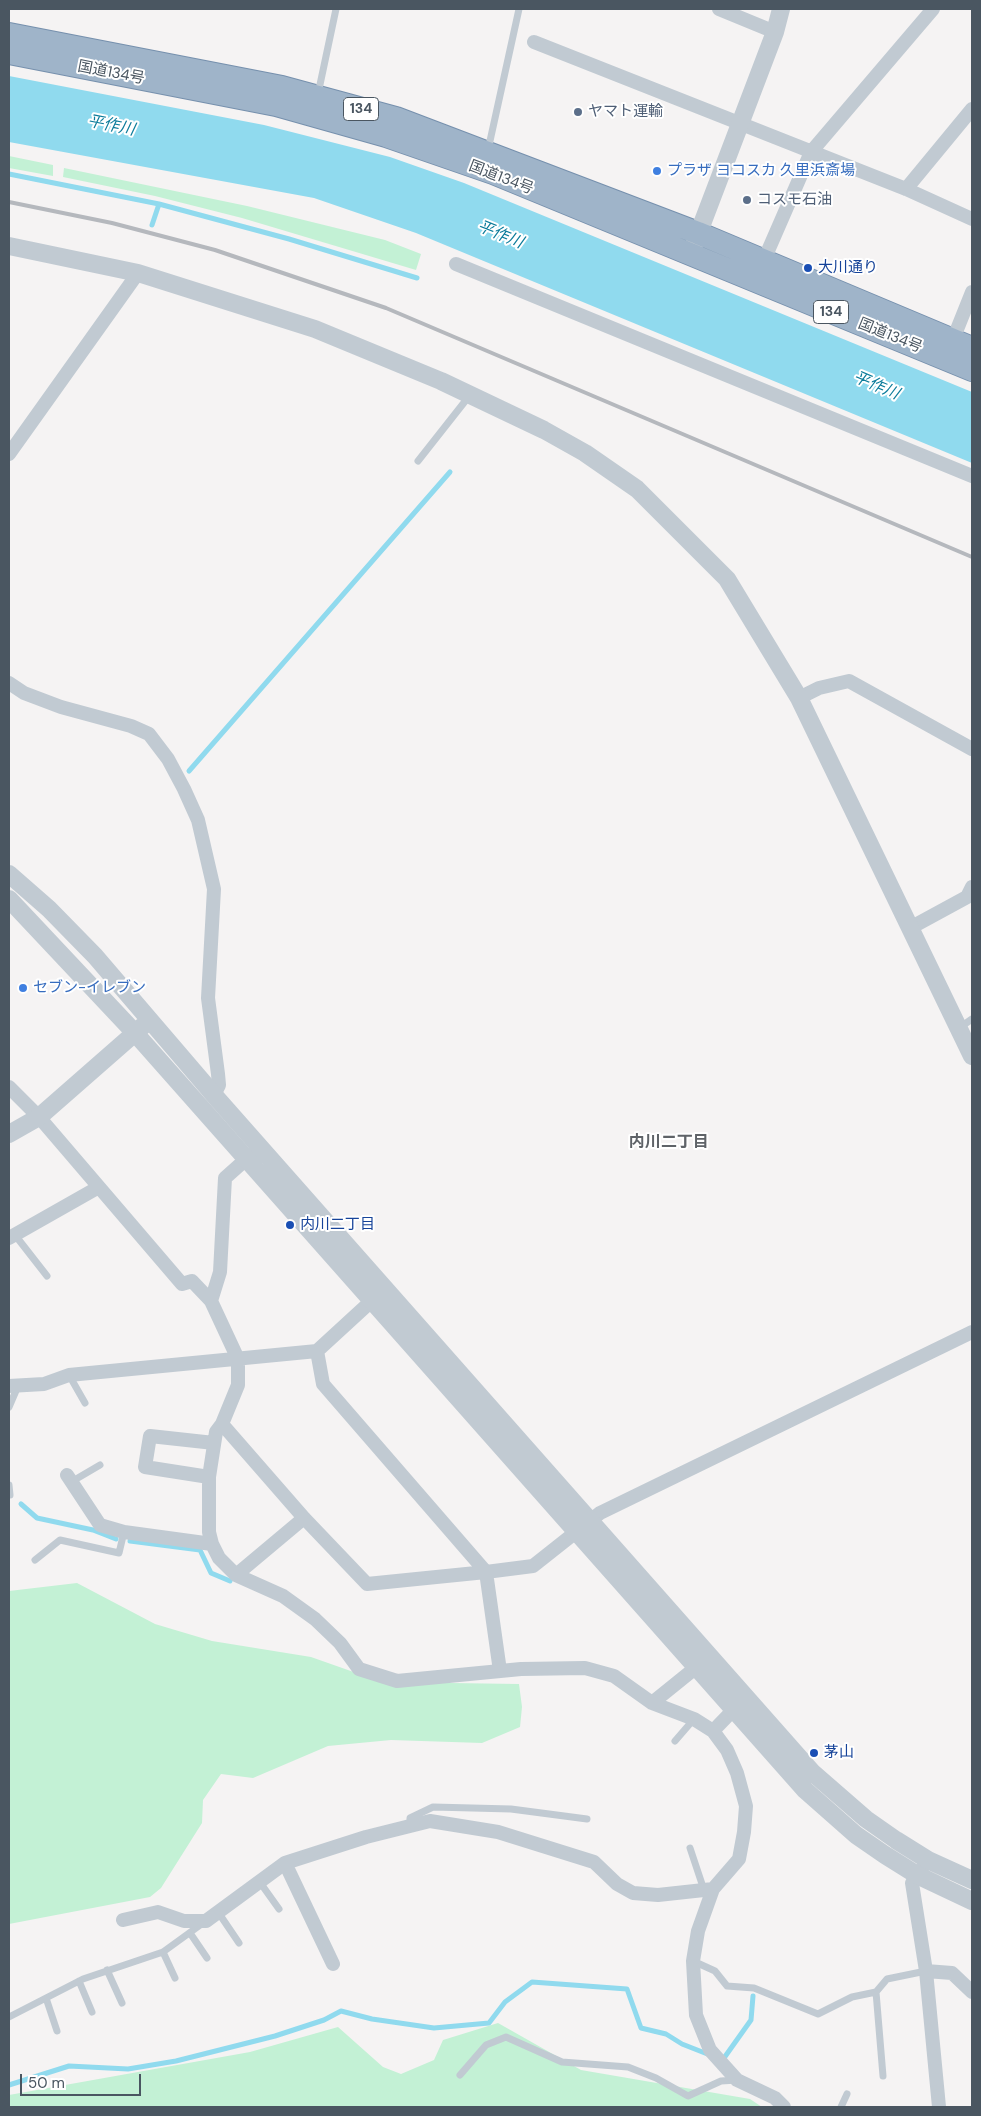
<!DOCTYPE html>
<meta charset="utf-8">
<style>
body{margin:0}
#map{position:relative;width:981px;height:2116px;overflow:hidden;background:#f5f3f3;font-family:"DM Sans",sans-serif}
canvas{display:block}
.frame{position:absolute;inset:0;border:10px solid #4a5661;pointer-events:none}
.scale{position:absolute;left:20px;top:2074px;width:121px;height:22px;box-sizing:border-box;border:2px solid #4a5661;border-top:0;padding-left:6px;font-size:15px;line-height:18px;white-space:nowrap;color:#4a5661;-webkit-text-stroke:4px #fff;paint-order:stroke}
</style>
<div id="map">
<canvas width="981" height="2116"></canvas>
<div class="frame"></div>
<div class="scale">50 m</div>
</div>
<script>
const ctx = document.querySelector('canvas').getContext('2d');
ctx.lineJoin = 'round';
function fill(path, color) { ctx.fillStyle = color; ctx.fill(path, 'evenodd'); }
const toPath = rows => new Path2D(rows.map(r => 'M' + r).join(''));
function strokePath(path, color, width, dash) { ctx.strokeStyle = color; ctx.lineWidth = width; ctx.lineCap = dash ? 'butt' : 'round'; ctx.setLineDash(dash || []); ctx.stroke(path); }
function label(font, color, halo, rows, align = 'center') {
  ctx.font = font + ' "DM Sans","Noto Sans JP",sans-serif'; ctx.lineWidth = 4; ctx.setLineDash([]); ctx.textBaseline = 'middle'; ctx.strokeStyle = halo; ctx.fillStyle = color; for (const [text, x, y, turn = 0] of rows) {
    ctx.save(); ctx.translate(x, y); ctx.rotate((+turn || 0) * Math.PI / 180); ctx.textAlign = isNaN(turn) ? turn : align; if (halo) ctx.strokeText(text, 0, 0); ctx.fillText(text, 0, 0); ctx.restore();
  }
}
const green = toPath([
 [9,156,53,165,53,176,9,168],
 [64,168,247,206,385,240,421,254,416,270,242,218,155,196,63,177],
 [77,1583,155,1624,212,1641,311,1657,382,1682,519,1684,522,1707,520,1727,482,1743,391,1740,328,1746,253,1778,221,1774,203,1800,202,1823,161,1888,150,1897,9,1924,9,1591],
 [498,2023,581,2070,750,2099,762,2107,9,2107,9,2095,250,2052,338,2027,383,2067,401,2074,434,2060,443,2040]
]);
const water = toPath([
 [9,76,264,125,390,157,464,183,972,392,972,463,416,233,314,198,9,142]
]);
const stream = toPath([
 [9,174,159,204,289,239,417,278],
 [152,225,159,204],
 [189,771,450,472],
 [21,1504,37,1518,93,1530,116,1539],
 [130,1541,200,1550,211,1573,230,1581],
 [721,2058,724,2058,751,2020,753,1996],
 [9,2085,69,2066,128,2069,176,2061,275,2036,324,2020,341,2011,372,2019,434,2028,489,2023,505,2002,532,1982,627,1989,641,2028,666,2034,682,2044,710,2055]
]);
const service = toPath([
 [318,94,336,9],
 [488,150,519,9],
 [418,461,470,395],
 [959,1028,972,1019],
 [15,1235,47,1276],
 [69,1375,85,1403],
 [9,1407,18,1386],
 [71,1482,100,1465],
 [9,1485,10,1495],
 [35,1560,60,1540,119,1553,124,1532],
 [675,1741,694,1719],
 [410,1826,410,1818,433,1807,511,1809,587,1819],
 [690,1848,704,1890],
 [259,1881,279,1909],
 [218,1912,239,1943],
 [190,1933,207,1958],
 [163,1952,175,1978],
 [693,1961,715,1971,727,1986,754,1988,818,2014,852,1997,876,1992,887,1979,926,1971],
 [107,1970,122,2003],
 [79,1981,92,2012],
 [876,1992,883,2076],
 [46,1998,57,2031],
 [9,2017,83,1979,163,1952,203,1923],
 [460,2075,486,2045,506,2037,562,2062,628,2067,656,2078,688,2096,721,2081,737,2080],
 [841,2107,847,2094]
]);
const minor = toPath([
 [719,9,775,32],
 [534,42,906,189,972,219],
 [906,189,972,109],
 [764,260,811,152,933,9],
 [456,264,972,476],
 [950,347,972,292],
 [9,454,138,273],
 [9,683,24,693,61,707,131,726,149,734,168,759,184,789,198,820,214,889,208,998,218,1074,219,1085,214,1095],
 [799,698,819,688,849,681,972,749],
 [910,928,967,897,972,887],
 [9,1087,39,1117,182,1284,192,1281,211,1301,238,1359,238,1385,222,1424,216,1432,209,1477,209,1532,212,1544,219,1558,236,1575,283,1596,315,1619,340,1643,359,1669,397,1681,521,1669,585,1668,614,1676,652,1703,694,1719,713,1731,727,1750,737,1773,746,1806,744,1832,739,1859,713,1889,698,1931,693,1961,696,2015,710,2050,737,2080,775,2098,784,2107],
 [9,1238,99,1187],
 [211,1301,220,1272,225,1178,253,1153],
 [317,1351,323,1384,486,1572,500,1671],
 [9,1386,44,1384,69,1375,317,1351,378,1295],
 [222,1424,304,1518,367,1584,486,1572,533,1566,600,1513,972,1332],
 [67,1475,100,1525,124,1532,212,1544],
 [209,1477,145,1467,150,1436,214,1443],
 [236,1575,304,1518],
 [652,1703,704,1661],
 [713,1731,741,1702],
 [285,1863,333,1964],
 [922,1869,912,1883,926,1971,939,2107],
 [123,1920,158,1912,184,1921,206,1921,285,1863,366,1837,430,1821,498,1832,594,1862,617,1884,633,1893,658,1895,713,1889],
 [926,1971,952,1973,972,1992]
]);
const tertiary = toPath([
 [694,245,775,32,781,9],
 [9,246,138,273,315,329,441,381,544,430,585,453,637,489,727,579,799,698,972,1056],
 [9,874,49,909,95,956,214,1095,812,1772,866,1819,896,1840,928,1860,972,1880],
 [9,899,135,1033,805,1790,856,1835,885,1855,917,1875,972,1901],
 [9,1134,39,1117,144,1025]
]);
const trunk = toPath([
 [9,34,282,87,396,118,698,233,972,348],
 [9,53,276,105,386,136,493,173,972,370]
]);
const rail = toPath([
 [9,202,112,223,215,250,386,308,972,557]
]);
const markers = [
 [578,112,5,"#5c6f8a"],
 [657,171,5,"#3f7fe0"],
 [747,200,5,"#5c6f8a"],
 [808,268,5,"#1a4fb4"],
 [23,988,5,"#3f7fe0"],
 [290,1225,5,"#1a4fb4"],
 [814,1753,5,"#1a4fb4"]
];
const shields = [
 [361,109,35],
 [831,312,35]
];
const shieldNames = [
 ["134",361,109],
 ["134",831,312]
];
const streetNames = [
 ["国道134号",111,73,11],
 ["国道134号",501,178,21],
 ["国道134号",890,336,22]
];
const serviceNames = [
 ["ヤマト運輸",588,112],
 ["コスモ石油",757,200]
];
const shopNames = [
 ["プラザ ヨコスカ 久里浜斎場",667,171],
 ["セブン-イレブン",33,988]
];
const transitNames = [
 ["大川通り",818,268],
 ["内川二丁目",300,1225],
 ["茅山",824,1753]
];
const waterNames = [
 ["平作川",111,126,11],
 ["平作川",500,235,22],
 ["平作川",876,386,23]
];
const neighbourhoodNames = [
 ["内川二丁目",669,1143]
];
fill(green, '#c3f1d5');
fill(water, '#90daee');
strokePath(stream, '#90daee', 5);
strokePath(trunk, '#7690ad', 24);
strokePath(service, '#c1cad2', 7);
strokePath(minor, '#c1cad2', 14);
strokePath(tertiary, '#c1cad2', 18);
strokePath(trunk, '#9fb4c9', 22);
strokePath(rail, '#b5b8bd', 4);
for (const [x, y, r, color] of markers) { const dot = new Path2D(); dot.arc(x, y, r, 0, 2 * Math.PI); ctx.fillStyle = color; ctx.fill(dot); strokePath(dot, '#fff', 2); }
for (const [x, y, w] of shields) { const box = new Path2D(); box.roundRect(x - w / 2, y - 11.5, w, 23, 4); ctx.fillStyle = '#fff'; ctx.fill(box); strokePath(box, '#4a5661', 1); }
label('bold 14px', '#4a5661', null, shieldNames);
label('15px', '#4a5661', '#fff', streetNames);
label('15px', '#4e5e75', '#fff', serviceNames, 'left');
label('15px', '#366cbe', '#fff', shopNames, 'left');
label('15px', '#164399', '#fff', transitNames, 'left');
label('italic 16px', '#0c7c9b', '#fff', waterNames);
label('bold 16px', '#5f6368', '#fff', neighbourhoodNames);
</script>
